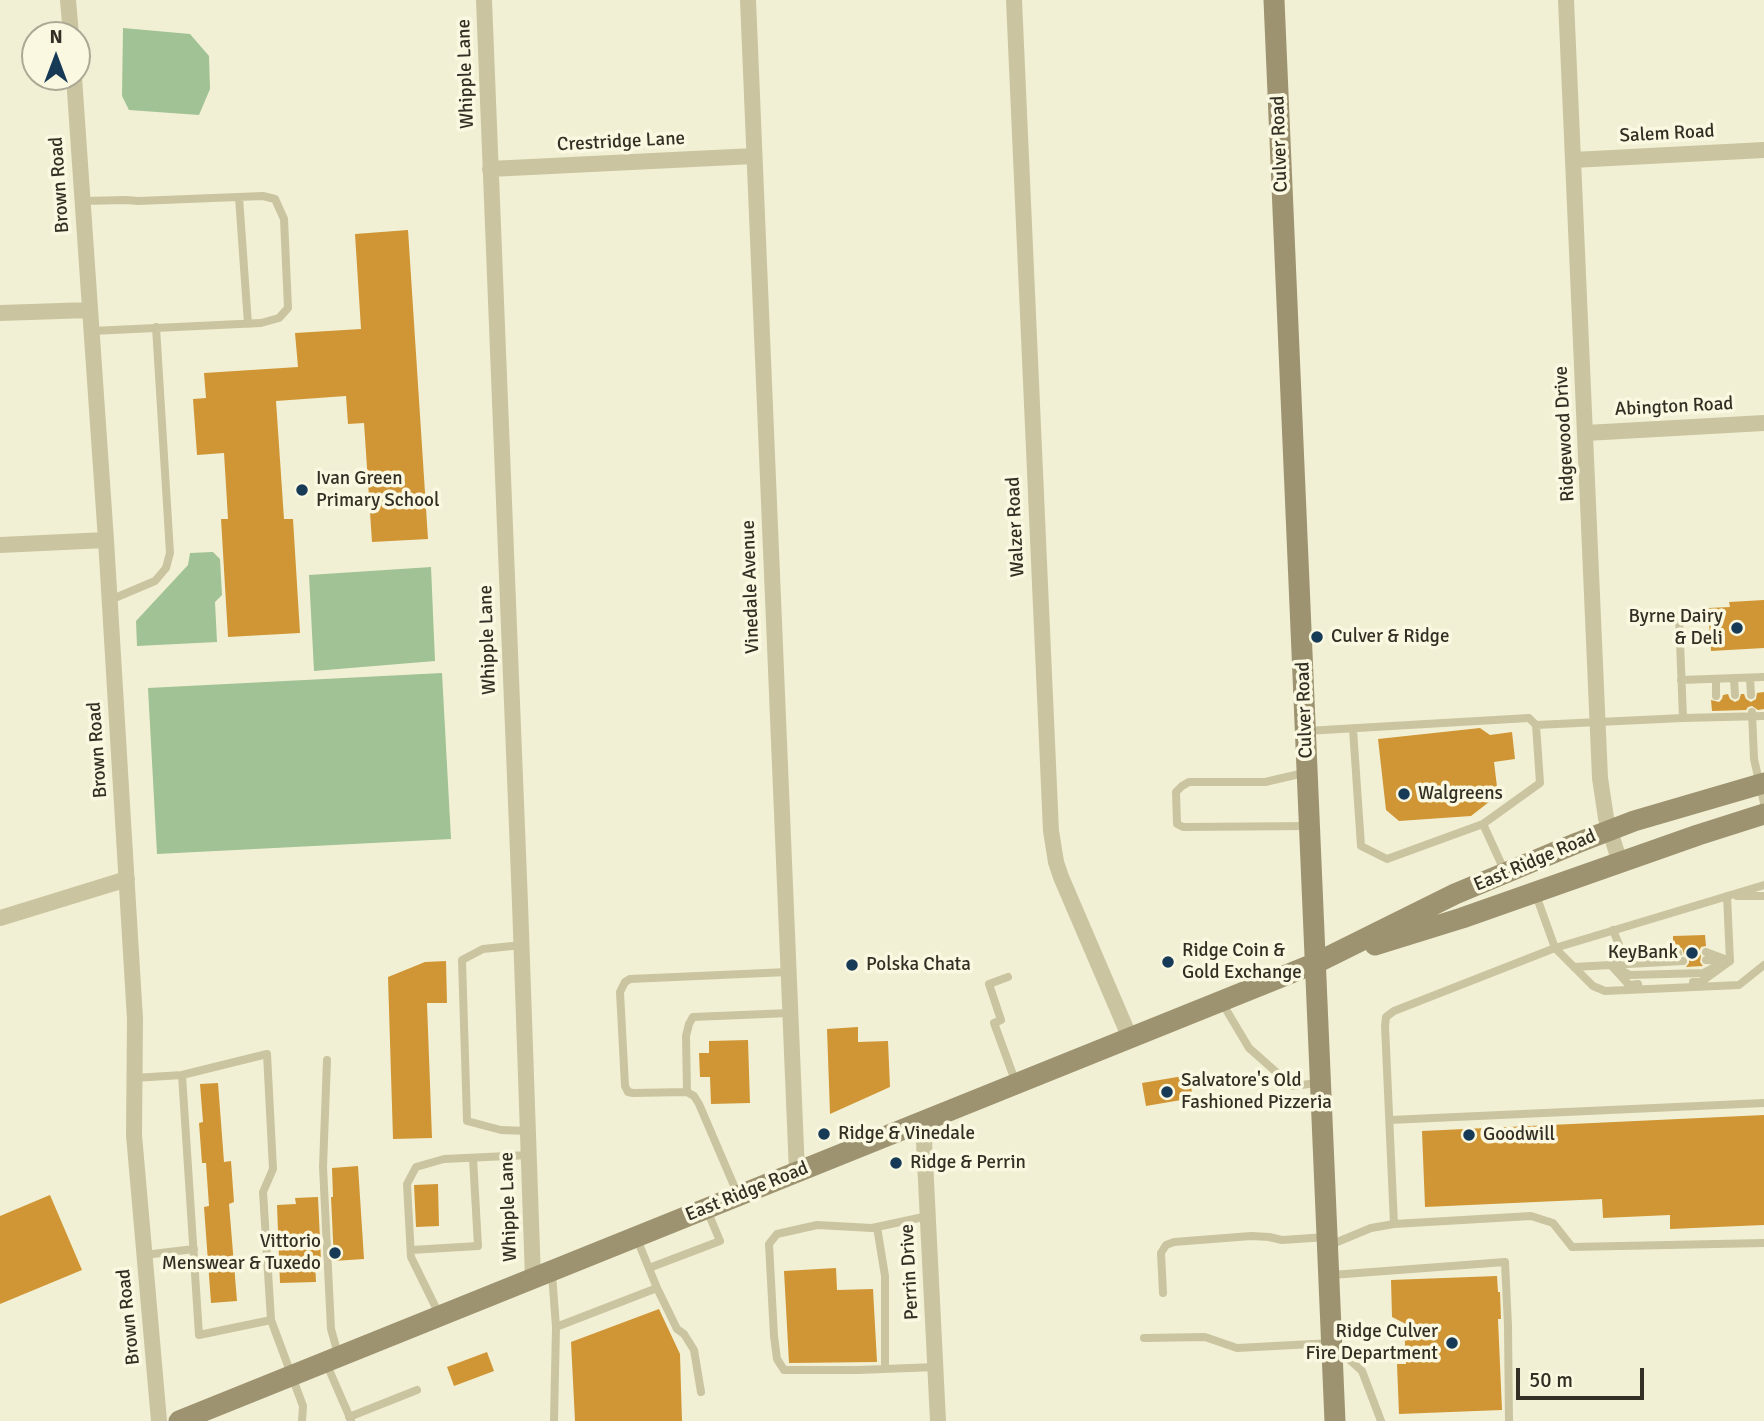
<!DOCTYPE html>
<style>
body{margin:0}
#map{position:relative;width:1764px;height:1421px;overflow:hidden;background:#f2f0d4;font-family:Signika,sans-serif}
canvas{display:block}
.north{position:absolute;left:21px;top:21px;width:70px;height:70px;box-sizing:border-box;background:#faf8e0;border:2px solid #aba895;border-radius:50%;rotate:0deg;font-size:19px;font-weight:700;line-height:28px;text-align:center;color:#342f24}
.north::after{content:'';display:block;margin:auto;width:24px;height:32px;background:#173a57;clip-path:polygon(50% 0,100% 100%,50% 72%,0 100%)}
.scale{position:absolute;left:1516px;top:1368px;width:128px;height:32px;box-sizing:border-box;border:4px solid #342f24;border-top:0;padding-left:9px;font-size:21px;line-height:24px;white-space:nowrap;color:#342f24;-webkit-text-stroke:5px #faf8e0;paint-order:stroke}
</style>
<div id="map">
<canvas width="1764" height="1421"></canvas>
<div class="north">N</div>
<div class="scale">50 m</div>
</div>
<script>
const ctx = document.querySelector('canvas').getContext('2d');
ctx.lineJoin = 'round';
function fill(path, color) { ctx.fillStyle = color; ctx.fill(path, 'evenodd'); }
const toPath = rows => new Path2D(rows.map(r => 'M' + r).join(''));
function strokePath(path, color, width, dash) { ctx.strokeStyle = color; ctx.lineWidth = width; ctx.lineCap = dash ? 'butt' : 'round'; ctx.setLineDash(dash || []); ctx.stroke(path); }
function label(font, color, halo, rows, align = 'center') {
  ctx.font = font + ' Signika,sans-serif'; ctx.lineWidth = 7; ctx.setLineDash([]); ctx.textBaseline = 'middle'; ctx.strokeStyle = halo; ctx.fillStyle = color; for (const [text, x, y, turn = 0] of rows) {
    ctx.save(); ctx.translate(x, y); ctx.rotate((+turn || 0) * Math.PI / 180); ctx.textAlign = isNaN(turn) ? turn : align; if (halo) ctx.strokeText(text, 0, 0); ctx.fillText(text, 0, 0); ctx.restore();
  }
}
const green = toPath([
 [123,28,190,34,209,56,210,89,199,115,129,110,122,96],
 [213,552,220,559,222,595,215,602,217,642,137,646,136,621,188,565,190,553],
 [431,567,435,661,314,671,309,575],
 [442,673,451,839,157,854,148,688]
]);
const building = toPath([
 [408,230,428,539,372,542,364,423,348,424,346,396,276,401,284,519,293,519,300,633,228,637,221,519,228,519,224,453,197,455,193,399,206,398,204,373,298,367,295,333,361,329,355,234],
 [1764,600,1764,648,1711,651,1708,608,1730,607,1729,602],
 [1764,692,1764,709,1758,710,1752,706,1748,707,1746,710,1712,711,1711,700,1719,702,1722,699,1723,695,1728,694,1730,699,1735,702,1739,700,1741,694,1744,694,1746,699,1751,702,1756,699,1757,693],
 [1480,728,1490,735,1512,732,1515,759,1494,762,1498,795,1471,816,1399,821,1386,810,1378,739],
 [1705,935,1706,946,1701,947,1699,952,1701,956,1700,962,1703,966,1686,967,1689,963,1689,958,1684,955,1682,948,1673,947,1673,936],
 [446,961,447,1003,427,1003,432,1138,393,1139,388,977,425,962],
 [858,1027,858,1042,888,1041,890,1087,830,1114,827,1029],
 [748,1040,750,1103,711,1104,710,1077,700,1077,699,1053,709,1053,709,1041],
 [1189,1075,1193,1098,1146,1106,1142,1083],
 [218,1083,224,1162,231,1161,234,1202,229,1204,237,1301,211,1303,204,1207,209,1206,206,1163,202,1163,199,1123,203,1122,200,1084],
 [1764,1115,1764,1225,1670,1229,1670,1215,1603,1218,1602,1199,1425,1207,1422,1131],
 [358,1166,364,1259,334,1261,331,1197,333,1197,332,1168],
 [438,1184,439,1226,416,1227,414,1185],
 [50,1195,82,1270,0,1304,0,1216],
 [318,1197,321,1261,315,1262,316,1282,280,1283,277,1205,296,1204,295,1198],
 [836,1268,837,1290,873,1289,877,1362,789,1363,784,1271],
 [1497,1276,1498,1292,1500,1292,1501,1319,1498,1319,1502,1410,1399,1414,1397,1364,1406,1364,1404,1323,1392,1317,1391,1280],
 [659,1309,680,1354,682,1421,575,1421,571,1342],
 [487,1352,494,1371,454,1386,447,1367]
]);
const lane = toPath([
 [239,197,248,324],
 [83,201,126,200,138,201,263,196,275,199,284,219,288,308,279,318,261,323,92,331],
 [110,600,155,581,166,568,170,553,156,327],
 [1734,678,1735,695],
 [1750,678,1751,695],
 [1716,679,1716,696],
 [1681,680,1764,677],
 [1752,712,1754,759,1764,803],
 [1683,718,1764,716],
 [1536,725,1683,718,1679,616],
 [1306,731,1529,718,1536,725,1540,783,1483,824,1387,859,1361,846,1353,729],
 [1304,773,1265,782,1189,782,1182,786,1176,792,1177,824,1183,827,1310,826],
 [1483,824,1505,872],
 [1536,895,1555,948,1593,986,1605,991,1739,985,1764,965],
 [1737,896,1764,896],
 [1613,930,1624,957],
 [522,945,483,949,462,960,467,1121,501,1130,528,1131],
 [1706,952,1730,961],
 [1706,960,1723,961],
 [1615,961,1629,955,1678,953],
 [1610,964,1629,985,1638,984],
 [1574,967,1683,961],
 [1615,967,1630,975,1703,973,1715,967],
 [1008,977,989,984,1001,1020,994,1023,1016,1083],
 [1693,982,1701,982,1730,961,1727,896],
 [1221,1001,1249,1048,1292,1086,1318,1083],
 [327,1060,323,1167,331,1329,338,1354],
 [182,1075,199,1335,271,1320],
 [134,1078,182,1075,267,1054,273,1169,263,1192,271,1320,303,1406,302,1421],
 [687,1092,686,1036,689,1024,693,1017,790,1013],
 [1390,1120,1764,1103],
 [738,1195,699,1104,694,1096,687,1092,633,1093,628,1092,625,1086,620,992,625,982,630,979,788,972],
 [928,1216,872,1228,817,1225,777,1234,769,1244,774,1336,777,1359,784,1370,858,1370,936,1367],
 [1394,1224,1385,1026,1386,1017,1394,1011,1555,948,1764,885],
 [877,1227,885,1276,885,1369],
 [1330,1245,1371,1228,1394,1224,1531,1216,1553,1223,1572,1247,1764,1243],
 [411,1250,478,1246,473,1158],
 [144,1255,194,1249],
 [649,1268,720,1241,707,1210],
 [552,1274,556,1327,554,1421],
 [1332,1275,1505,1262,1508,1326,1509,1421],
 [657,1288,677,1329,684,1334,694,1350,701,1392],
 [1163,1293,1161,1253,1166,1245,1174,1242,1251,1236,1269,1237,1282,1240,1327,1237],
 [439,1314,411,1257,407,1184,416,1167,444,1159,529,1155],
 [556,1327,657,1288,637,1239],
 [1144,1338,1205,1337,1237,1348,1331,1343,1362,1371,1381,1421],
 [327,1365,351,1420],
 [349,1417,417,1390]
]);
const street = toPath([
 [68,0,71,35],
 [484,0,520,903,533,1279],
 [748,0,797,1172],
 [1014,0,1051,831,1056,862,1061,877,1130,1038],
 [1566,0,1600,778,1606,818,1620,863],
 [74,77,106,540,135,1019,134,1135,159,1421],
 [1573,160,1764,150],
 [490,169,754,156],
 [0,313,90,310],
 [1586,433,1764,423],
 [0,545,106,540],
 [0,918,127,879],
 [923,1121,938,1421]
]);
const secondary = toPath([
 [1274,0,1335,1421],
 [1375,945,1462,918,1698,835,1764,814],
 [179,1421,1316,963,1455,894,1577,843,1634,821,1764,783]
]);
const markers = [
 [302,490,7,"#173a57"],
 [1737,628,7,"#173a57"],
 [1317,637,7,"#173a57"],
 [1404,794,7,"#173a57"],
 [1692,953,7,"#173a57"],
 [1168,962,7,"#173a57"],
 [852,965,7,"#173a57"],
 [1167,1092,7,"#173a57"],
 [824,1134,7,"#173a57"],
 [1469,1135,7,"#173a57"],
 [896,1163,7,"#173a57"],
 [335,1253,7,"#173a57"],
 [1452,1343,7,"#173a57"]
];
const streetNames = [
 ["Whipple Lane",466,74,-92],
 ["Salem Road",1667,134,-3],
 ["Crestridge Lane",621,142,-3],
 ["Culver Road",1280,144,-92],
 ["Brown Road",60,185,-94],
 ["Abington Road",1674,407,-3],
 ["Ridgewood Drive",1565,434,-93],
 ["Walzer Road",1016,527,-93],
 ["Vinedale Avenue",751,587,-92],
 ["Whipple Lane",488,640,-92],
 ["Culver Road",1305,710,-92],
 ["Brown Road",98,750,-94],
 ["East Ridge Road",1535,861,-23],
 ["East Ridge Road",747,1192,-22],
 ["Whipple Lane",509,1207,-92],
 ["Perrin Drive",910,1272,-93],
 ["Brown Road",129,1317,-96]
];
const poiNames = [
 ["Ivan Green",316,479],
 ["Primary School",316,501],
 ["Byrne Dairy",1723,617,"right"],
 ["& Deli",1723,639,"right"],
 ["Culver & Ridge",1331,637],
 ["Walgreens",1418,794],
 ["Ridge Coin &",1182,951],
 ["Gold Exchange",1182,973],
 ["KeyBank",1678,953,"right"],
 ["Polska Chata",866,965],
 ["Salvatore's Old",1181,1081],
 ["Fashioned Pizzeria",1181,1103],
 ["Ridge & Vinedale",838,1134],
 ["Goodwill",1483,1135],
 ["Ridge & Perrin",910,1163],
 ["Vittorio",321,1242,"right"],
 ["Menswear & Tuxedo",321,1264,"right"],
 ["Ridge Culver",1438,1332,"right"],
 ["Fire Department",1438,1354,"right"]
];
fill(green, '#a0c294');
fill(building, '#d09635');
strokePath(lane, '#cac4a0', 8);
strokePath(street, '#cac4a0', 16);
strokePath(secondary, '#9e9371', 21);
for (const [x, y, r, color] of markers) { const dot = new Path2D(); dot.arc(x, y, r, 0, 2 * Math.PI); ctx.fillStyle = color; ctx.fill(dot); strokePath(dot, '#faf8e0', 2.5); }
label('19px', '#342f24', '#faf8e0', streetNames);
label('19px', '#342f24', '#faf8e0', poiNames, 'left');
</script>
